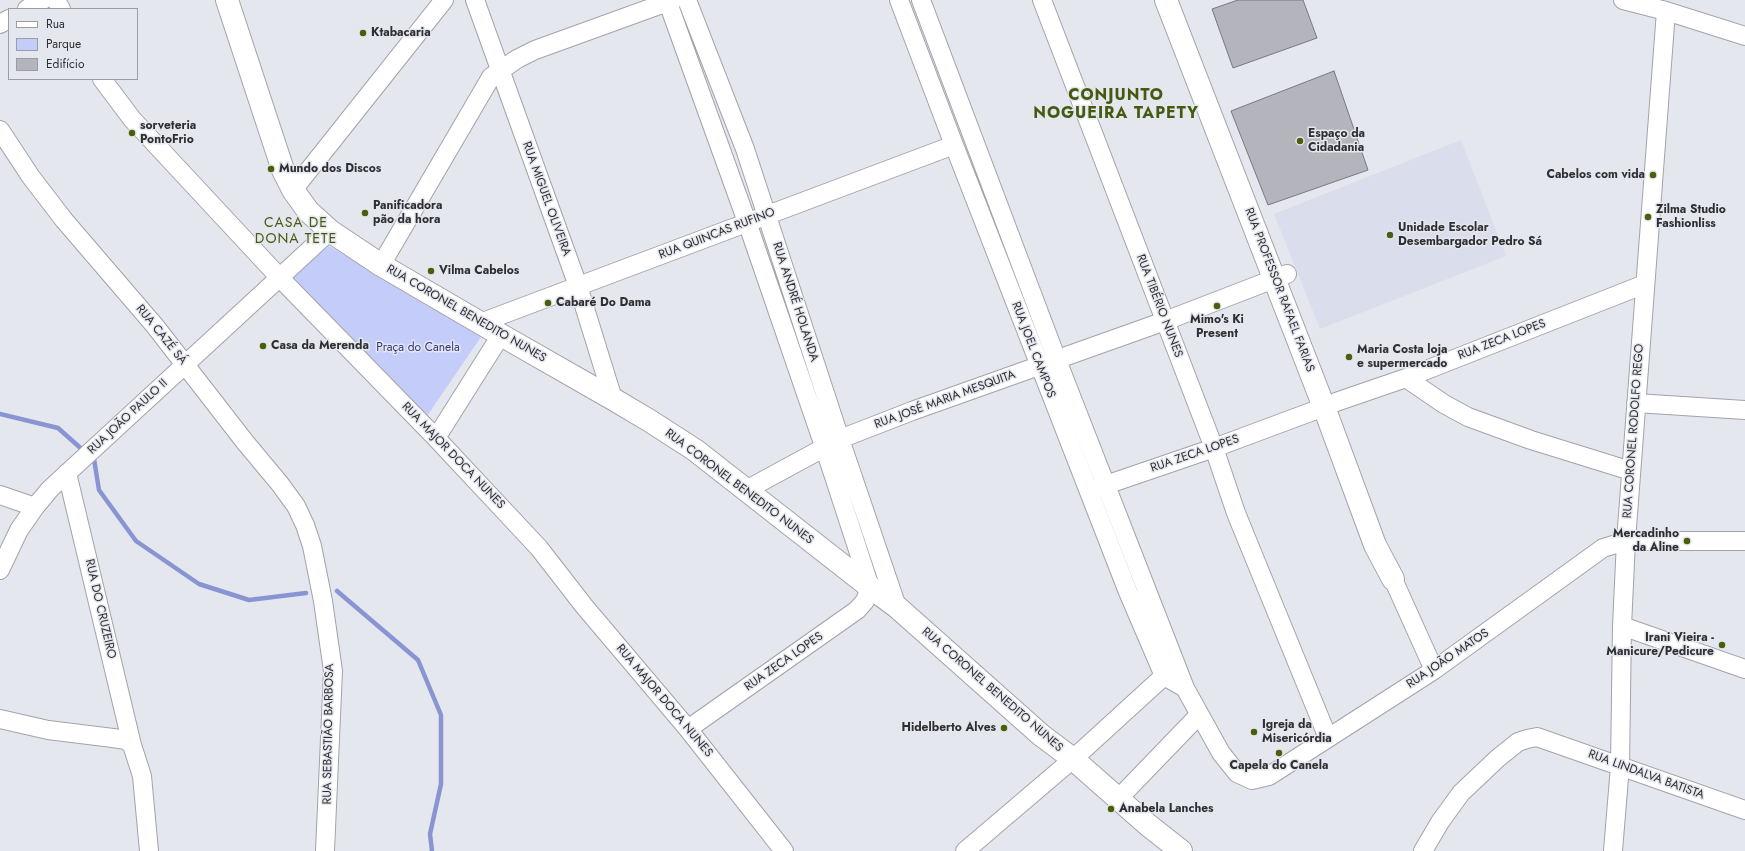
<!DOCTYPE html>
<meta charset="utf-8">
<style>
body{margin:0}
#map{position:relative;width:1745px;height:851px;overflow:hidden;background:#e5e7ee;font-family:Jost,sans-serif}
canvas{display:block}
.legend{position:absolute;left:8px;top:8px;width:130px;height:72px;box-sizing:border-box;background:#e5e7ee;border:1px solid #9c9da3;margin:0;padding:5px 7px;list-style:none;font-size:12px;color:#2e2f32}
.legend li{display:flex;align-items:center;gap:8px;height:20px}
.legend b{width:20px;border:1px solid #9c9da3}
</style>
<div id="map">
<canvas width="1745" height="851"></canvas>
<ul class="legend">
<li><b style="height:5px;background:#fff"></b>Rua</li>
<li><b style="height:11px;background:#c4cdf9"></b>Parque</li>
<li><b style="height:11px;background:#b4b5bc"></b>Edifício</li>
</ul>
</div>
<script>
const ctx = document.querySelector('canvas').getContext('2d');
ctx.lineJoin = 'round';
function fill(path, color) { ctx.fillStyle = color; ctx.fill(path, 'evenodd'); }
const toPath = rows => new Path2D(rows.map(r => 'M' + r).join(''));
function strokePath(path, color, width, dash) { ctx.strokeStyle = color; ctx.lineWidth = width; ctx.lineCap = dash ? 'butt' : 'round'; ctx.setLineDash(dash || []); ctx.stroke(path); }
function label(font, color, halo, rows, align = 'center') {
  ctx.font = font + ' Jost,sans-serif'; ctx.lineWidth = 3; ctx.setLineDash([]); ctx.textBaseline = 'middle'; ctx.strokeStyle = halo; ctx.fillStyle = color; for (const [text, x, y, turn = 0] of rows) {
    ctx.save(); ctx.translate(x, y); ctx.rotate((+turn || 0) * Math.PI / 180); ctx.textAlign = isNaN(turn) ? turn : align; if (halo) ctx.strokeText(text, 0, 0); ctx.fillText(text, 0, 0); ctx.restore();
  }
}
const built = toPath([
 [1461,140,1506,256,1320,329,1274,214]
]);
const green = toPath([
 [329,246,483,334,425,419,287,279]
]);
const stream = toPath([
 [0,414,58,428,85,452],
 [91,456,94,459,99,490,136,541,199,584,249,600,306,593],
 [337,591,418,660,441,715,441,784,430,834,432,851]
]);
const building = toPath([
 [1238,0,1303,0,1317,38,1233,68,1212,9,1238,0],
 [1334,71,1368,170,1268,205,1231,111,1334,71]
]);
const minor = toPath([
 [56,0,61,9],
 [475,0,578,286,613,399],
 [667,0,747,222,824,446,870,587,865,601,857,610,688,729],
 [687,0,745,149,840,439,897,607],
 [899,0,954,145,1128,592,1164,676,1185,688],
 [921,0,1057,360,1185,688,1221,753,1237,773,1252,780,1269,776,1434,670,1603,548,1626,541,1745,541],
 [1042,0,1214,448,1236,513,1328,738],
 [1623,0,1666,11,1745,36],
 [27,9,43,0],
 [0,24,9,19],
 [102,79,132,119,280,278,436,438,539,548,584,606,688,729,784,851],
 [0,130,31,177,64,220,155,326,245,442,280,484,296,506,305,525,312,546,323,601,333,671,325,851],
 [293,190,444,0],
 [381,265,491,77,517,59,535,50,673,0],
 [480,323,954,145],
 [1406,378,1444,404,1468,417,1531,440,1631,471],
 [1336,402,1406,378,1645,284],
 [1636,403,1745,410],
 [436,438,501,335],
 [67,473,132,745],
 [1094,489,1214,448,1324,407],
 [746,490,840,439,912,411,1165,321,1287,274],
 [0,495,35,507],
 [0,570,19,530,35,507,50,489,330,231],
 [1393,579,1434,670],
 [1622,626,1745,669],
 [0,719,48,730,113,738,126,740,132,745,142,776,149,851],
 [1119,798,1199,715],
 [965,851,1073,759,1164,676,1174,669],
 [1423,851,1440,822,1461,793,1498,758,1518,742,1527,739,1537,737,1745,810],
 [1613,851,1620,766,1622,626,1626,541,1666,11]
]);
const tertiary = toPath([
 [227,0,283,170,293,190,308,211,330,231,381,265,501,335,613,399,650,421,695,450,870,587,897,607,1041,735,1073,759,1148,825,1181,851]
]);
const secondary = toPath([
 [1166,0,1324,407,1375,545,1393,579]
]);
const markers = [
 [363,33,4,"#48600c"],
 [132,133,4,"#48600c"],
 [1300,141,4,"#48600c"],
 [271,169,4,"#48600c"],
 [1653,175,4,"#48600c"],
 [365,213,4,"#48600c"],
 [1648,217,4,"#48600c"],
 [1390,235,4,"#48600c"],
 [431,271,4,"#48600c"],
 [548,303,4,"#48600c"],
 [1217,306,4,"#48600c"],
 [263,346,4,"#48600c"],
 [1349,357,4,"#48600c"],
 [1687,541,4,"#48600c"],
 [1722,645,4,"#48600c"],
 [1004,728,4,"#48600c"],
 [1254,732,4,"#48600c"],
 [1279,753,4,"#48600c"],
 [1111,809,4,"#48600c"]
];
const poiNames = [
 ["Ktabacaria",371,33],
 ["sorveteria",140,126],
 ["PontoFrio",140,140],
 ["Espaço da",1308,134],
 ["Cidadania",1308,148],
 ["Mundo dos Discos",279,169],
 ["Cabelos com vida",1645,175,"right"],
 ["Panificadora",373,206],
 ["pão da hora",373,220],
 ["Zilma Studio",1656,210],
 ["Fashionliss",1656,224],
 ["Unidade Escolar",1398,228],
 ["Desembargador Pedro Sá",1398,242],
 ["Vilma Cabelos",439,271],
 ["Cabaré Do Dama",556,303],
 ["Mimo's Ki",1217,320,"center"],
 ["Present",1217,334,"center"],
 ["Casa da Merenda",271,346],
 ["Maria Costa loja",1357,350],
 ["e supermercado",1357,364],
 ["Mercadinho",1679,534,"right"],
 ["da Aline",1679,548,"right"],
 ["Irani Vieira -",1714,638,"right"],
 ["Manicure/Pedicure",1714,652,"right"],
 ["Igreja da",1262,725],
 ["Misericórdia",1262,739],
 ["Hidelberto Alves",996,728,"right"],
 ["Capela do Canela",1279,766,"center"],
 ["Anabela Lanches",1119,809]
];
const streetNames = [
 ["RUA MIGUEL OLIVEIRA",546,199,70],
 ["RUA QUINCAS RUFINO",717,234,-21],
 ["RUA PROFESSOR RAFAEL FARIAS",1279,290,69],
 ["RUA ANDRÉ HOLANDA",795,302,72],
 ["RUA TIBÉRIO NUNES",1159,306,69],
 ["RUA CORONEL BENEDITO NUNES",466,314,30],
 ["RUA CAZÉ SÁ",161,335,51],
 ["RUA ZECA LOPES",1502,340,-21],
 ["RUA JOEL CAMPOS",1033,350,69],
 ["RUA JOSÉ MARIA MESQUITA",945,400,-20],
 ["RUA JOÃO PAULO II",128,417,-43],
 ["RUA CORONEL RODOLFO REGO",1634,431,-86],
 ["RUA ZECA LOPES",1195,454,-19],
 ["RUA MAJOR DOCA NUNES",453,456,46],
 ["RUA CORONEL BENEDITO NUNES",739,487,37],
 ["RUA DO CRUZEIRO",100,609,77],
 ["RUA JOÃO MATOS",1448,659,-34],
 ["RUA ZECA LOPES",784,662,-35],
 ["RUA CORONEL BENEDITO NUNES",992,690,41],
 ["RUA MAJOR DOCA NUNES",664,701,50],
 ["RUA SEBASTIÃO BARBOSA",329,734,-89],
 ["RUA LINDALVA BATISTA",1646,775,20]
];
const parkNames = [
 ["Praça do Canela",418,348]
];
const quarterNames = [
 ["CASA DE",296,224],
 ["DONA TETE",296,240]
];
const districtNames = [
 ["CONJUNTO",1116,96],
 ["NOGUEIRA TAPETY",1116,114]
];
fill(built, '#daddeb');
fill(green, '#c4cdf9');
strokePath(stream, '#8995d2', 4.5);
fill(building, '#b4b5bc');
strokePath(building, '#77797f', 1);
strokePath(minor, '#a2a3aa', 20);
strokePath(tertiary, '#a2a3aa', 24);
strokePath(secondary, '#a2a3aa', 24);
strokePath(minor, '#fff', 18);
strokePath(tertiary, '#fff', 22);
strokePath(secondary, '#fff', 22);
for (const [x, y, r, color] of markers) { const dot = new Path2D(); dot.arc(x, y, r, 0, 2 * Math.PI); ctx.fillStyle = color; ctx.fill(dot); strokePath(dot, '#e5e7ee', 1.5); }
label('bold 12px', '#2e2f32', '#e5e7ee', poiNames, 'left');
label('12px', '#2e2f32', '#e5e7ee', streetNames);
label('12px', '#30367f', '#e5e7ee', parkNames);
ctx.letterSpacing = '1px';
label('14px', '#445a11', '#e5e7ee', quarterNames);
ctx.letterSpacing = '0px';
ctx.letterSpacing = '1px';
label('bold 16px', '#445a11', '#e5e7ee', districtNames);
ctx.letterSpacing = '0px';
</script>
